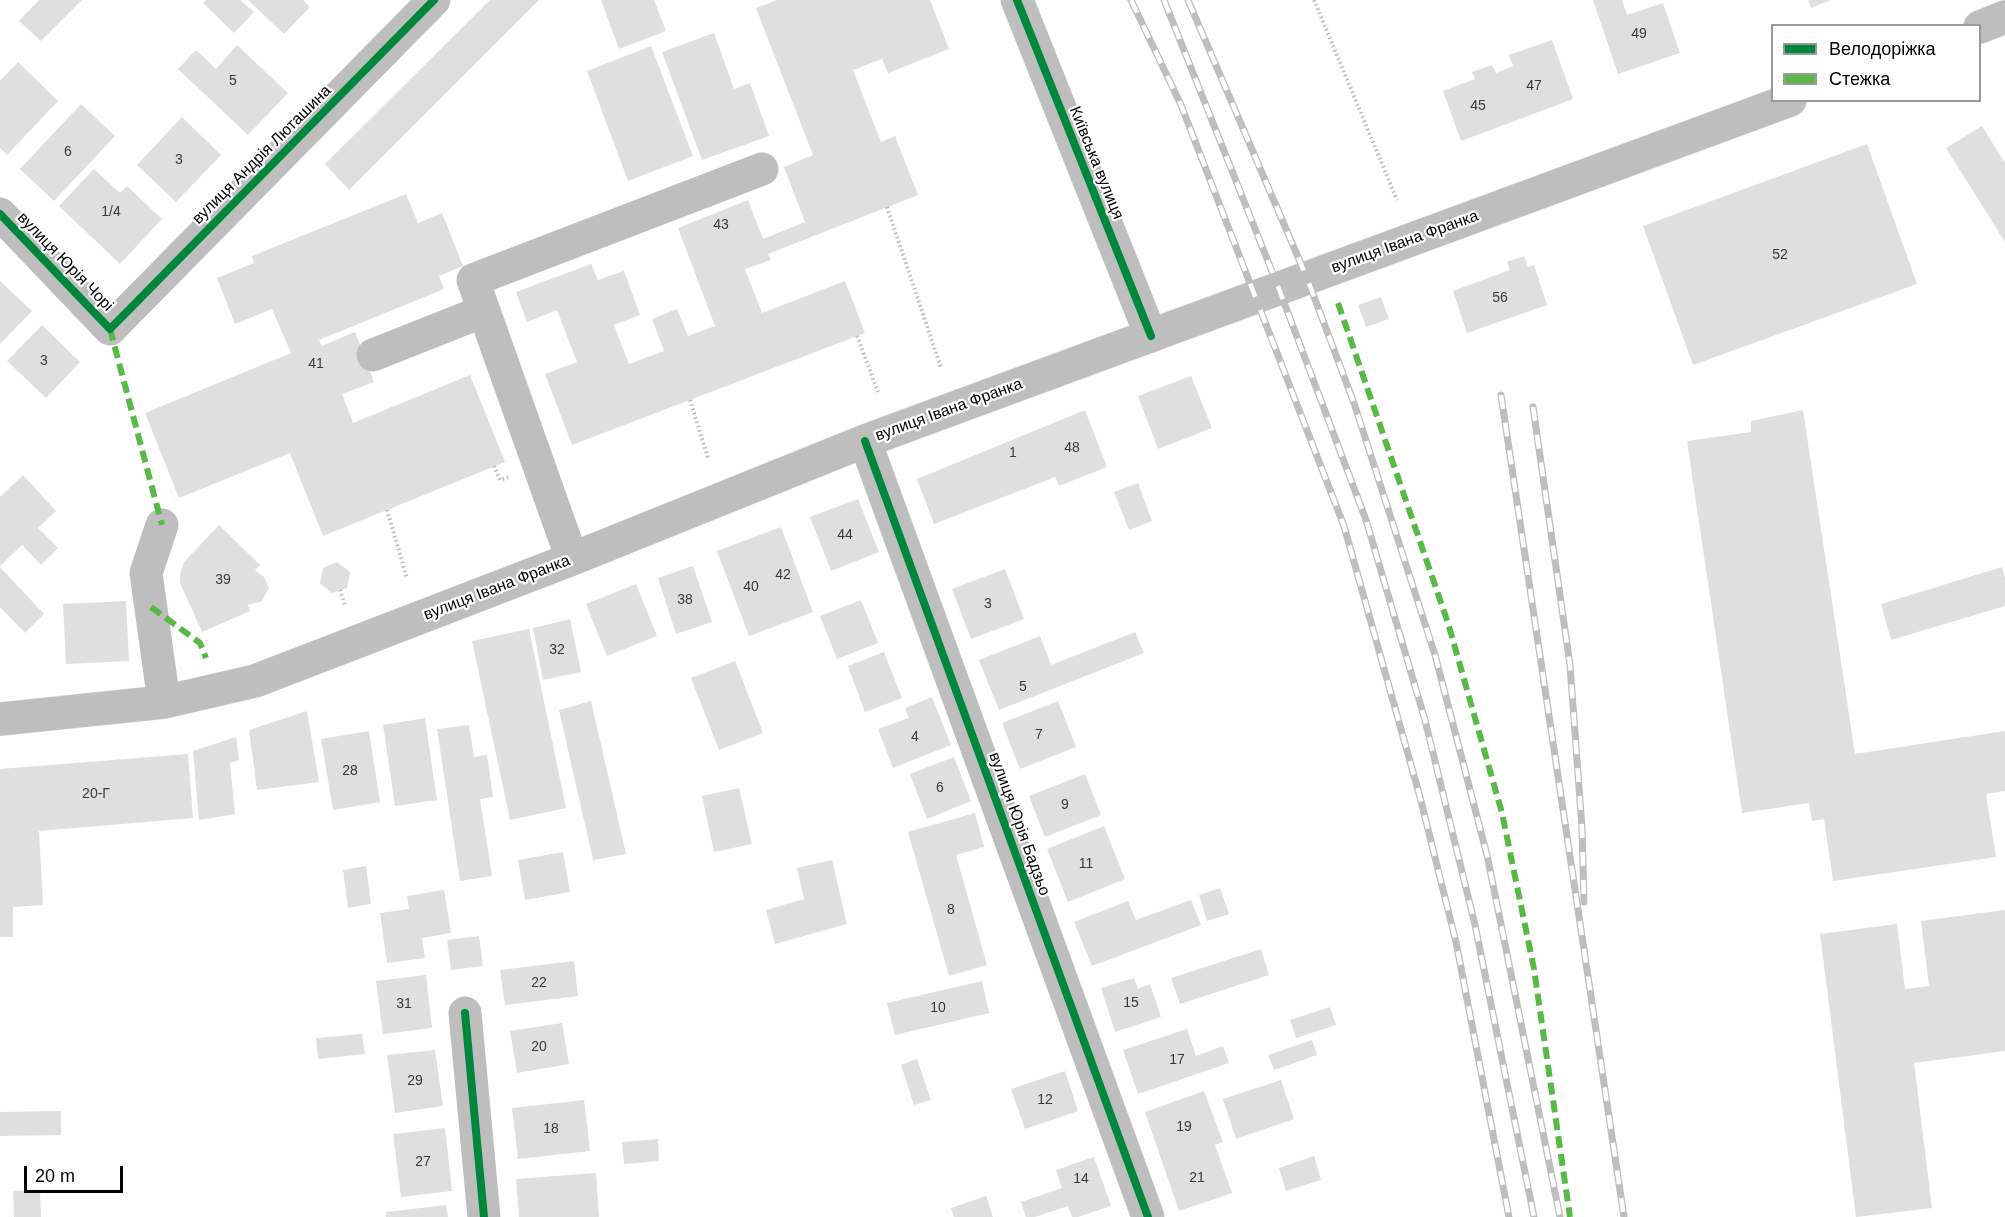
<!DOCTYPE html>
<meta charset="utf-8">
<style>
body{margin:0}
#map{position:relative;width:2005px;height:1217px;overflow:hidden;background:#fff;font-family:Helvetica,sans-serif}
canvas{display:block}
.legend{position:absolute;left:1771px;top:24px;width:210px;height:78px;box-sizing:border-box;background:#fff;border:2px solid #999;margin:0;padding:8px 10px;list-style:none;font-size:18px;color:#000}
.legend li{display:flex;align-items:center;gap:12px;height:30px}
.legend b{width:30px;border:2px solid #999}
.scale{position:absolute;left:24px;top:1166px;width:99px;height:27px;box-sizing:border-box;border:3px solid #000;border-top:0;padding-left:8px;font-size:18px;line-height:21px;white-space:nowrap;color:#000;-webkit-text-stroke:4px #fff;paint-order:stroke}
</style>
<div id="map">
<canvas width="2005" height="1217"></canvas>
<ul class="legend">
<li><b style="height:8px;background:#00873e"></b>Велодоріжка</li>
<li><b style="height:8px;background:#58b947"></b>Стежка</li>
</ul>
<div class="scale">20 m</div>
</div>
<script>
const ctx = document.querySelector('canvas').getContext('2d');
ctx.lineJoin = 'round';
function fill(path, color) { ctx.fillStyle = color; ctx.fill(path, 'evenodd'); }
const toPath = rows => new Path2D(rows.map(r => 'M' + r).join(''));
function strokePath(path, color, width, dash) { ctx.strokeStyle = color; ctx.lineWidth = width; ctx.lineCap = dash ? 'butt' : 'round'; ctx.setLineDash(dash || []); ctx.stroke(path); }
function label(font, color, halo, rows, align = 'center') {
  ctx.font = font + ' Helvetica,sans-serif'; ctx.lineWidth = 4.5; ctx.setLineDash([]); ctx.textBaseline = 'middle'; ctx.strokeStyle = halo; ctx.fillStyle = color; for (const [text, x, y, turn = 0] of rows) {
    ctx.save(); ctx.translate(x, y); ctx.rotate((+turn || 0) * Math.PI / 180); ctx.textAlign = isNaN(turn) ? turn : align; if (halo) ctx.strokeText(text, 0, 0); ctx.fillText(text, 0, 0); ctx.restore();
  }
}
const building = toPath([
 [39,0,82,0,41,41,19,21],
 [206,0,240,0,254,12,234,33,203,3],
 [248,0,303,0,310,7,284,34],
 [490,0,539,0,349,190,325,164],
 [601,0,654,0,666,31,619,49],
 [777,0,930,0,949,49,888,73,882,59,853,70,881,142,895,136,918,195,768,254,771,260,745,269,762,313,845,281,865,333,572,445,545,374,577,362,557,310,527,322,516,292,591,264,598,280,624,271,640,315,614,325,629,364,664,351,652,319,677,309,688,336,715,326,678,228,748,200,763,239,805,222,784,167,813,155,756,8],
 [1593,0,1622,0,1627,15,1663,3,1680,53,1618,74],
 [1808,0,1831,0,1811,8],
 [714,33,734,89,750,83,769,136,702,160,662,52],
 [1552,40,1573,99,1461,141,1443,91,1475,79,1472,72,1492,65,1496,73,1513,66,1509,55],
 [237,45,288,93,248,135,178,69,196,50,216,69],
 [651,46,693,156,628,181,587,71],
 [18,62,58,101,7,155,0,148,0,81],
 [81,104,115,136,54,201,20,169],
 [182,117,221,155,176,202,137,165],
 [1982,126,2005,163,2005,242,1946,148],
 [1867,144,1917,284,1693,365,1643,226],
 [94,169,120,193,127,186,162,219,120,264,59,206],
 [406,194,418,223,442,213,463,266,439,276,444,289,319,340,322,346,355,332,374,382,342,394,353,423,470,375,505,462,323,536,290,453,179,498,145,413,291,353,272,309,235,324,217,278,254,263,252,256],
 [1524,256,1528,267,1534,265,1547,305,1467,333,1453,291,1510,270,1507,262],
 [0,281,32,311,0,344],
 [1381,297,1389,319,1366,327,1358,305],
 [42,325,80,362,46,398,7,361],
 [1191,376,1212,428,1158,449,1138,396],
 [1085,410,1107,467,1059,486,1055,477,934,524,917,479],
 [1803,410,1855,754,2005,731,2005,791,1986,794,1996,857,1833,881,1824,819,1812,821,1809,803,1742,813,1687,441,1751,432,1751,421],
 [23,475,56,511,38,528,58,548,41,565,22,545,0,566,0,497],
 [1138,483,1152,521,1129,530,1114,492],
 [858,499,879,552,831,571,810,517],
 [219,525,260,565,255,570,264,577,269,588,262,601,248,605,250,611,202,632,180,583,180,575,184,562],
 [781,527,813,612,749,636,717,551],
 [337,562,350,572,347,588,332,593,320,583,323,568],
 [693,566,712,622,676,634,658,578],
 [0,567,44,614,25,633,0,607],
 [2002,567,2005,578,2005,606,1891,640,1881,604],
 [1005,569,1024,619,971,639,952,589],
 [636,584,657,636,607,656,586,604],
 [861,600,878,643,837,659,820,616],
 [126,601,129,661,66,664,63,604],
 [570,619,581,672,543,680,533,628],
 [529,629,566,808,510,820,472,641],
 [1135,632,1144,653,999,710,979,660,1040,636,1051,665],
 [884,652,902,698,865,712,848,666],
 [735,661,763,733,719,750,691,678],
 [932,697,951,745,893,768,878,729,909,718,905,708],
 [591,701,626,854,593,860,559,710],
 [1058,701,1076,747,1020,769,1002,723],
 [307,711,319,782,257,790,249,730],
 [425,718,437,800,395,806,383,725],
 [469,725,474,757,487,755,493,797,480,799,492,876,460,881,437,729],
 [369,731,380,802,333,810,321,739],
 [236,737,239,760,230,763,235,814,199,820,193,751],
 [188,754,193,818,39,831,43,905,13,907,13,937,0,937,0,769],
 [954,757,971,801,927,819,910,774],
 [1085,774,1101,815,1045,837,1029,796],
 [739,788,752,844,714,852,702,796],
 [975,813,984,847,956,855,987,965,949,976,908,832],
 [1104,826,1125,879,1068,902,1047,849],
 [563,852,570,892,525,900,518,860],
 [832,860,847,924,775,944,766,910,804,899,797,868],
 [366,866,371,904,348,908,343,870],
 [1220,888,1229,914,1207,921,1199,895],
 [444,890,451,933,422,938,425,958,387,963,380,913,409,909,407,896],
 [1191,900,1201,925,1092,966,1074,922,1128,901,1136,920],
 [2005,910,2005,1051,1914,1063,1932,1208,1856,1217,1820,934,1897,924,1905,989,1929,986,1921,921],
 [479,936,483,966,451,970,447,940],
 [1261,949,1269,975,1180,1004,1171,978],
 [574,961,578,996,505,1005,500,970],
 [426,975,432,1028,383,1034,376,981],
 [1134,978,1138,989,1150,984,1161,1017,1115,1032,1101,988],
 [982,981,989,1013,895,1035,887,1003],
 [1330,1007,1336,1025,1296,1038,1290,1020],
 [562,1023,569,1064,517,1073,510,1031],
 [1187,1029,1196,1056,1223,1046,1229,1063,1138,1094,1123,1050],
 [362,1034,365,1054,318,1059,316,1038],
 [1312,1040,1317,1055,1274,1070,1268,1055],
 [435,1050,443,1106,395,1113,387,1055],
 [917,1059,931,1100,914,1105,901,1065],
 [1065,1071,1078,1111,1025,1129,1011,1089],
 [1281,1080,1294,1119,1236,1139,1223,1099],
 [1204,1091,1223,1142,1215,1145,1232,1193,1179,1211,1145,1112],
 [584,1100,590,1151,518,1159,512,1108],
 [61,1111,61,1135,0,1136,0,1112],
 [445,1128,452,1191,401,1197,393,1134],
 [658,1139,659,1161,624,1164,622,1142],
 [1314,1156,1321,1180,1286,1191,1279,1168],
 [1094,1157,1111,1206,1078,1217,1072,1217,1068,1206,1035,1217,1026,1217,1021,1202,1062,1188,1056,1170],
 [596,1173,599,1217,519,1217,516,1179],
 [40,1190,41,1217,14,1217,13,1191],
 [986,1196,993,1217,954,1217,951,1208],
 [446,1205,448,1217,386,1217,386,1212]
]);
const path = toPath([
 [1314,0,1397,200],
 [887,207,941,368],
 [857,336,878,392],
 [690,400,708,458],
 [494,466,500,480,509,477],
 [387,510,407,578],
 [340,590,345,605]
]);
const minor = toPath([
 [1017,0,1151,336],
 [0,214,110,329,434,0],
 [484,311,572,559],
 [373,355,484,311,473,280,762,169],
 [865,441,1148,1217],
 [162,525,146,573,164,702],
 [465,1013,484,1217]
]);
const major = toPath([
 [1980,27,2005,17],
 [0,719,164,702,255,681,572,559,865,441,1790,100]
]);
const rail = toPath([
 [1131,0,1181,105,1344,526,1420,797,1456,942,1509,1217],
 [1164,0,1279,289,1366,520,1425,720,1475,925,1534,1217],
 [1188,0,1307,278,1354,403,1435,655,1487,855,1560,1217],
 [1501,395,1624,1217],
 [1533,407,1570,665,1582,828,1584,902]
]);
const quiet = toPath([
 [1338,303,1448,623,1502,813,1534,969,1570,1217],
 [110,329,162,525],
 [151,607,200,643,206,658]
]);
const cycleway = toPath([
 [1017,0,1151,336],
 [0,214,110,329,434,0],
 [865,441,1148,1217],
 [465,1013,484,1217]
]);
const numberNames = [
 ["49",1639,34],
 ["5",233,81],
 ["47",1534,86],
 ["45",1478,106],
 ["6",68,152],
 ["3",179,160],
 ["1/4",111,212],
 ["43",721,225],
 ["52",1780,255],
 ["56",1500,298],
 ["3",44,361],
 ["41",316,364],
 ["48",1072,448],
 ["1",1013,453],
 ["44",845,535],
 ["42",783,575],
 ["39",223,580],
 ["40",751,587],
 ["38",685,600],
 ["3",988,604],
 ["32",557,650],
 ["5",1023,687],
 ["7",1039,735],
 ["4",915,737],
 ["28",350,771],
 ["6",940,788],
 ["20-Г",96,794],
 ["9",1065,805],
 ["11",1086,864],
 ["8",951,910],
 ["22",539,983],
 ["15",1131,1003],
 ["31",404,1004],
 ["10",938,1008],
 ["20",539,1047],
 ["17",1177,1060],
 ["29",415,1081],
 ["12",1045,1100],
 ["19",1184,1127],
 ["18",551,1129],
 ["27",423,1162],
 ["21",1197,1178],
 ["14",1081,1179]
];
const streetNames = [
 ["вулиця Андрія Люташина",262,155,-45],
 ["Київська вулиця",1096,163,68],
 ["вулиця Івана Франка",1405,242,-20],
 ["вулиця Юрія Чорі",65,262,46],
 ["вулиця Івана Франка",949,410,-20],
 ["вулиця Івана Франка",497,588,-21],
 ["вулиця Юрія Бадзьо",1019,824,70]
];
fill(building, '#dfdfdf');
strokePath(major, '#dbdbdb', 34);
strokePath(path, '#b9b9b9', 4, [1.5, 3]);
strokePath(minor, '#bebebe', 33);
strokePath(major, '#bebebe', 33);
strokePath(rail, '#bebebe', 7);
strokePath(rail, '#fff', 4.5, [14]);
strokePath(quiet, '#58b947', 6, [12, 6]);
strokePath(cycleway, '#00873e', 8);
label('14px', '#383838', null, numberNames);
label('16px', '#000', '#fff', streetNames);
</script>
